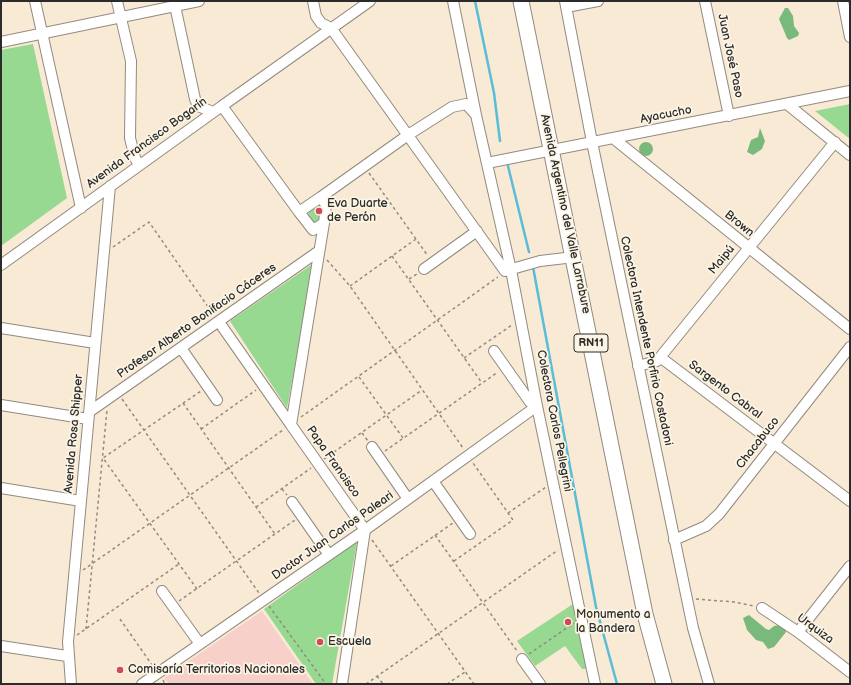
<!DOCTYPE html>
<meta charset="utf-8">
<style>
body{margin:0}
#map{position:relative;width:851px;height:685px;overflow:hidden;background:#f8ead4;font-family:"Balsamiq Sans",sans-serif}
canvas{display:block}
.frame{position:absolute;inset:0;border:2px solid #2b2b2b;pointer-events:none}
</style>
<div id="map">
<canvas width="851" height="685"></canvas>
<div class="frame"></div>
</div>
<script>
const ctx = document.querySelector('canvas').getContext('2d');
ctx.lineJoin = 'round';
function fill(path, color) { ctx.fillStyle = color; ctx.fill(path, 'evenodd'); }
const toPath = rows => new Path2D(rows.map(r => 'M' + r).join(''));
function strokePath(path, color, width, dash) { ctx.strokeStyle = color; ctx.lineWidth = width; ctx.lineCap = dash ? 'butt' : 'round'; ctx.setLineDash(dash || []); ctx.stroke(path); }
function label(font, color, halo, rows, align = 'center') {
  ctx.font = font + ' "Balsamiq Sans",sans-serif'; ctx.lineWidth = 3.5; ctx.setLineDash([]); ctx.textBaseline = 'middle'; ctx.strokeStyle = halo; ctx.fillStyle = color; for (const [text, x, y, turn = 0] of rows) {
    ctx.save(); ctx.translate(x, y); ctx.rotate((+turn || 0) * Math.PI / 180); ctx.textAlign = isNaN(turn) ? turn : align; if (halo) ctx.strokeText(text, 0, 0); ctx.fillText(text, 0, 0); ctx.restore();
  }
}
const built = toPath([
 [262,611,313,684,169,684,164,678]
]);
const green = toPath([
 [33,44,67,198,1,246,1,50],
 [850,104,850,139,815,111],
 [314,205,319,205,322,210,321,220,316,223,310,219,308,211],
 [314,263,287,408,230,321],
 [357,542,332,684,316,684,264,609],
 [573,604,588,669,582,669,565,646,535,666,517,641]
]);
const forest = toPath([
 [785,8,788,8,793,16,794,26,799,33,798,36,789,40,787,38,779,19],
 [760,128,765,141,762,149,753,155,747,152,751,140,758,137],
 '639 149a7 7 0 1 1 14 0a7 7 0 1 1-14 0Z',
 [749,615,766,629,769,630,774,626,780,625,785,628,786,632,774,647,768,649,763,642,756,640,747,630,743,618]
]);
const stream = toPath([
 [475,1,494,93,500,141],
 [508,166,529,252],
 [533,267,596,607,617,684]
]);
const path = toPath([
 [369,173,428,256],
 [113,247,149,222,213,314],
 [392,256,482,383],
 [327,260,350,286,463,448],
 [409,279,417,274],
 [350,286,416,239],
 [464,358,512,325],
 [359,377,403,438],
 [122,399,259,593],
 [183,403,275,534],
 [301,417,498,277],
 [201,429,256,390],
 [362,433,368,441],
 [385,451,498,372],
 [324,459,422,390],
 [282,489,287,495],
 [256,507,311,468],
 [508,513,546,487],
 [435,535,517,651],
 [372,540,474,684],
 [454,561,513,520,473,463],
 [391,566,453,523],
 [83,570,283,430],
 [197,589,103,458,201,391],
 [696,599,734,602,754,606],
 [179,601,295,520],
 [269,606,326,684],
 [120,619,152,665],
 [86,629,107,410],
 [77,635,179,564],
 [529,654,574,623],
 [377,676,383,684],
 [163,680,165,684],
 [366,684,558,550],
 [447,684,465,672]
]);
const minor = toPath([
 [35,1,81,208],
 [117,1,131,61,130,138,135,158,139,165],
 [174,1,195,99,198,106,213,112],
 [313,1,316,16,321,23,331,28,505,271,540,261,574,257],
 [453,1,476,115],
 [565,1,592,142,693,628,709,684],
 [705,1,729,116],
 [843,1,850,37],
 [566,7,598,1],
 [1,42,199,1],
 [787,104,850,155],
 [222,106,370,1],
 [613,138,850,329],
 [487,163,850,91],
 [321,197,408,135,452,107,466,104,476,115,511,270,537,406,595,684],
 [324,223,291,425,365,530,342,684],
 [1,265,222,106,299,212,313,230,324,223,326,205,321,197,299,212],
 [424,269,477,231],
 [219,322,291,425],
 [1,328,95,343],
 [181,348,217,400],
 [660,357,850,501],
 [638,366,657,361,835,142],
 [1,405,88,419],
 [89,412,319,251],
 [372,447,408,499],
 [433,481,470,534],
 [1,488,81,501],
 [292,502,329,555],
 [674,540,706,526,719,514,850,347],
 [162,591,200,644],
 [762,608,798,632,850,672],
 [798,632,850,566],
 [1,646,67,656],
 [522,659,540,684],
 [71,684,68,642,110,186],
 [142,684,365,530,537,406,530,402,494,351]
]);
const highway = toPath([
 [521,1,645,614,664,684]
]);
const markers = [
 [319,211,4,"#d1495b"],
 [568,622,4,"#d1495b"],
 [320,642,4,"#d1495b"],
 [120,670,4,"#d1495b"]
];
const shields = [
 [591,343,34]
];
const shieldNames = [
 ["RN11",591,343]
];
const streetNames = [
 ["Juan José Paso",730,56,78],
 ["Ayacucho",666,115,-11],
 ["Avenida Francisco Bogarín",147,143,-36],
 ["Avenida Argentino del Valle Larrabure",565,214,78],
 ["Brown",739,224,39],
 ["Maipú",722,260,-51],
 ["Profesor Alberto Bonifacio Cáceres",197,321,-35],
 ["Colectora Intendente Porfirio Costadoni",646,341,78],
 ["Sargento Cabral",725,390,37],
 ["Colectora Carlos Pellegrini",554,421,79],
 ["Avenida Rosa Shipper",74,434,-85],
 ["Chacabuco",758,443,-52],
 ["Papa Francisco",333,462,55],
 ["Doctor Juan Carlos Paleari",333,536,-35],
 ["Urquiza",815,629,36]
];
const poiNames = [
 ["Eva Duarte",327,204],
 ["de Perón",327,218],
 ["Monumento a",576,615],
 ["la Bandera",576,629],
 ["Escuela",328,642],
 ["Comisaría Territorios Nacionales",128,670]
];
fill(built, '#f7d0ca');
fill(green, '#97d991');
fill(forest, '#79b97b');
strokePath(stream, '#59bdd8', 2.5);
strokePath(minor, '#928a80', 12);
strokePath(highway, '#928a80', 17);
strokePath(path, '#928a80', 1.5, [3, 3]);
strokePath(minor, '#fff', 10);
strokePath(highway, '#fff', 15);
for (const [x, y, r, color] of markers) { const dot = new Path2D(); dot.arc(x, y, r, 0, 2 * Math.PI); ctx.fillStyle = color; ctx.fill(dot); strokePath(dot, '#fcf5e5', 1.5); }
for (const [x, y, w] of shields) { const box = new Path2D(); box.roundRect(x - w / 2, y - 9, w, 18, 3); ctx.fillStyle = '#fcf5e5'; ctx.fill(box); strokePath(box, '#2b2b2b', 1); }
label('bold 11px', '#2b2b2b', null, shieldNames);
label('12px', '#2b2b2b', '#fcf5e5', streetNames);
label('12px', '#2b2b2b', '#fcf5e5', poiNames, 'left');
</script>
